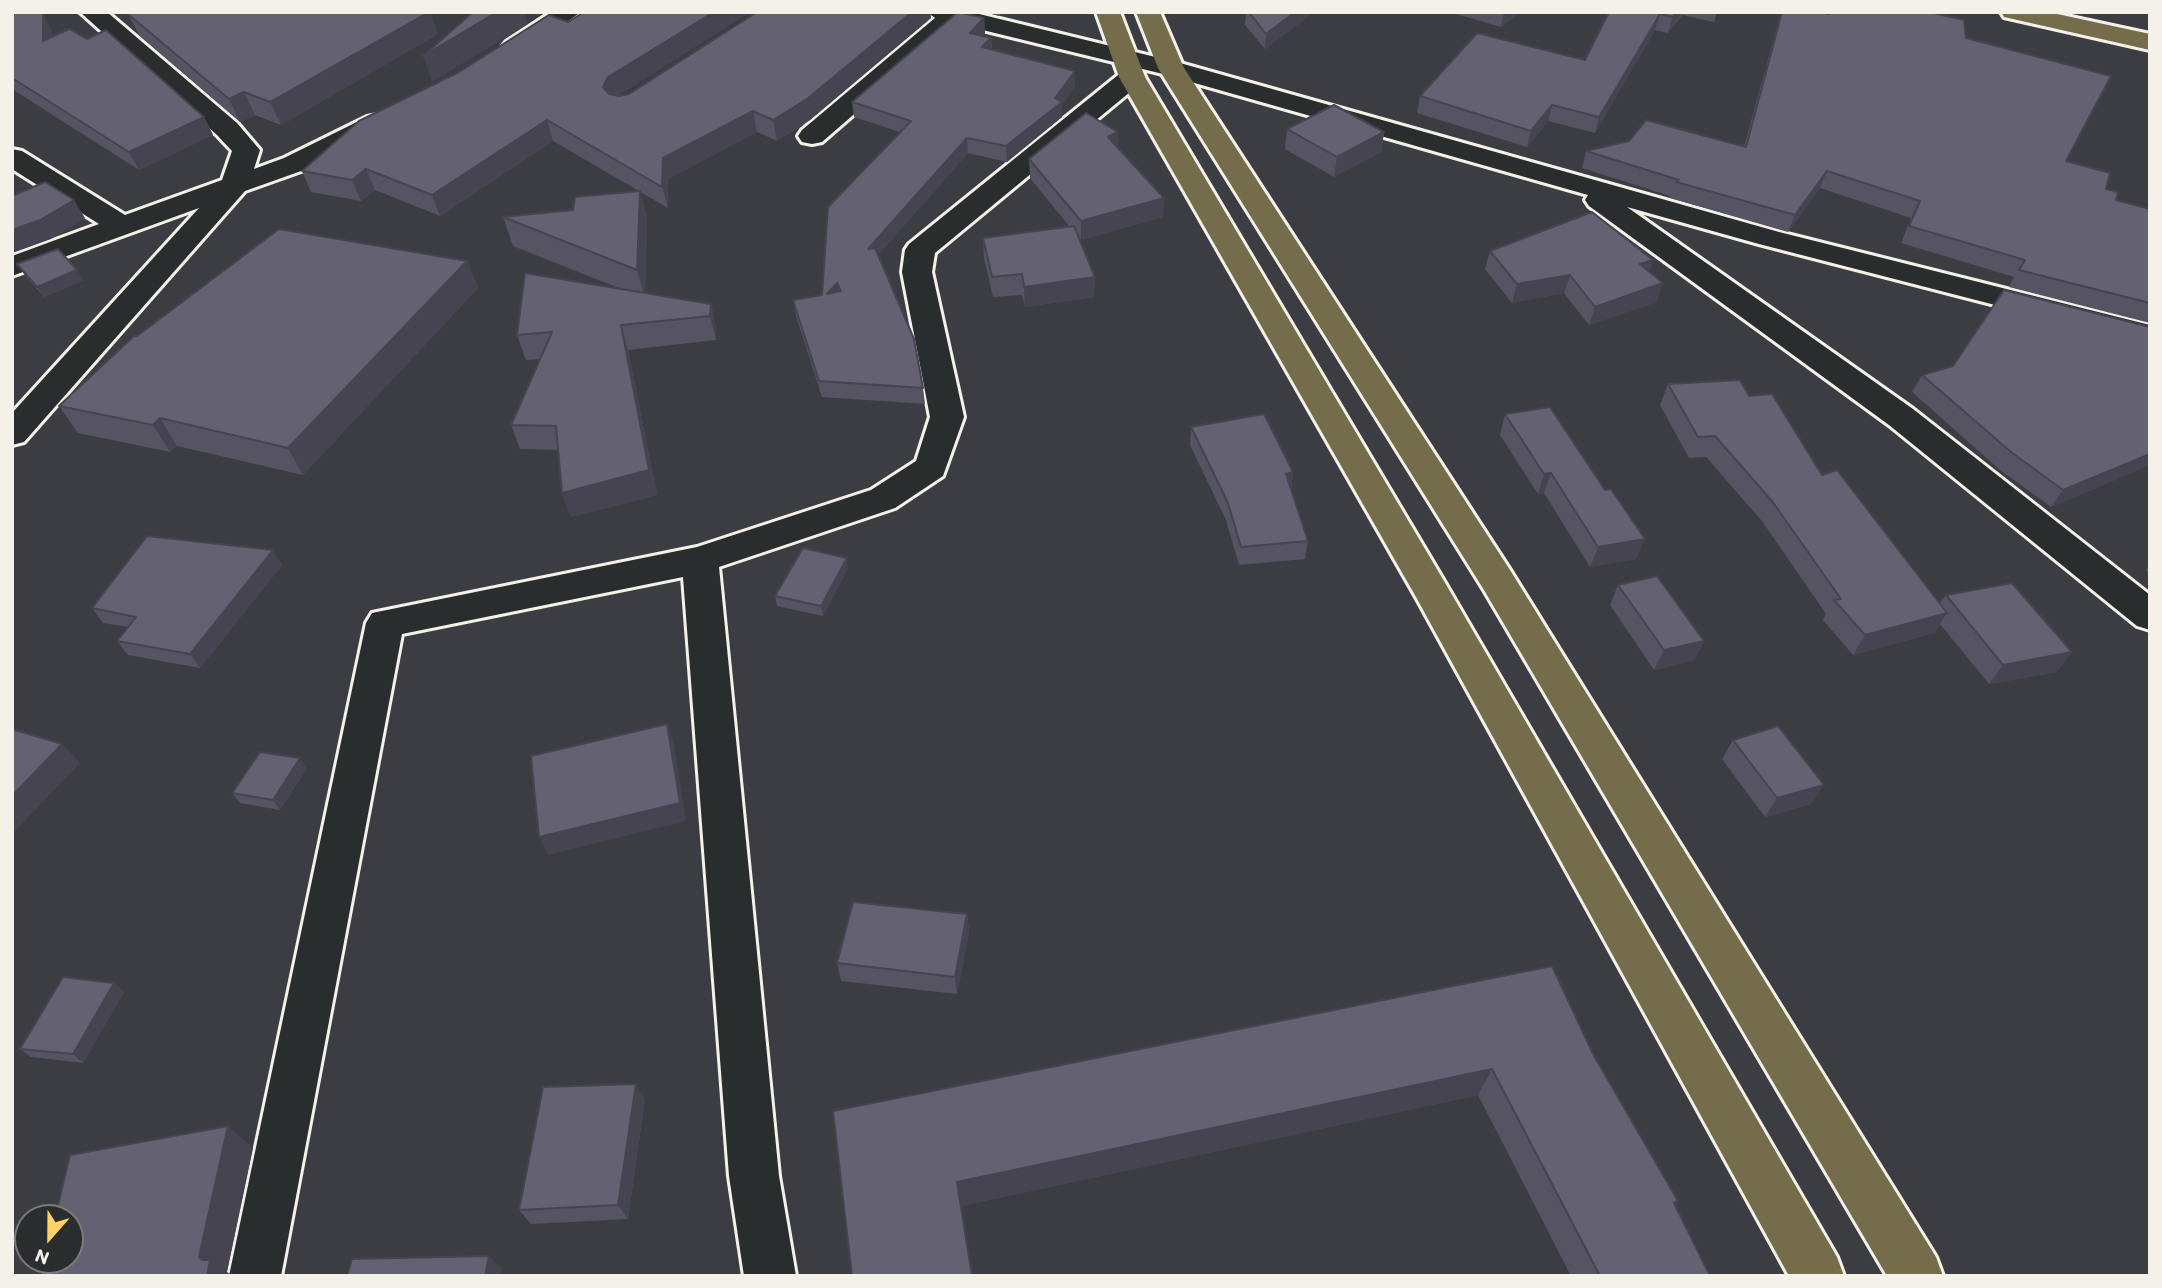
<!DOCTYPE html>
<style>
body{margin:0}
#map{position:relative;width:2162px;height:1288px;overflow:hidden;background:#3b3d43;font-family:Itim,sans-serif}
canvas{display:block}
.frame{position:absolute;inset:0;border:14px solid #f4f1e8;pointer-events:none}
.north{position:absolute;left:14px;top:1204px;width:70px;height:70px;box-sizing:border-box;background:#2a2d2e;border:2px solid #7b7b78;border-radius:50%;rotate:201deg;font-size:19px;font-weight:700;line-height:28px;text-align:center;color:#f4f1e8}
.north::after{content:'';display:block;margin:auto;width:24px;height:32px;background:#ffd166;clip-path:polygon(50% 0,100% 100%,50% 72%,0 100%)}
</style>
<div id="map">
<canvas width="2162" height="1288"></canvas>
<div class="frame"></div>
<div class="north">N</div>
</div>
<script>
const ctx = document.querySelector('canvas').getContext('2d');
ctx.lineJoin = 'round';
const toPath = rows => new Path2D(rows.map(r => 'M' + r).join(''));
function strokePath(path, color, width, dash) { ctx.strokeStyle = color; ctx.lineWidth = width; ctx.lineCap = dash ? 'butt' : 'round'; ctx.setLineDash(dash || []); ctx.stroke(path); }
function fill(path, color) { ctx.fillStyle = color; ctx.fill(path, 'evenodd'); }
const minor = toPath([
 [80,12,107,12,237,123,260,150,254,169,284,158,367,117,377,115,387,117,391,123,387,129,304,170,245,191,24,442,12,445,12,413,199,208,12,276,12,256,99,224,12,169,12,149,22,151,125,215,222,180,232,151,217,135,80,12],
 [552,12,581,12,524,52,515,55,506,52,502,47,506,42,552,12],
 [927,12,971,12,1180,63,1779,232,2150,325,2150,345,1759,244,1627,207,1913,409,2150,595,2150,630,2137,626,1889,425,1589,206,1585,200,1588,195,1163,74,958,24,822,142,812,144,802,142,798,136,802,130,935,18,927,12],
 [1132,69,1141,71,1145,77,1141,83,935,253,932,272,964,417,943,476,895,508,719,567,779,1176,796,1276,744,1276,729,1176,683,577,402,634,281,1276,229,1276,366,623,372,613,697,547,871,490,916,461,930,417,902,272,905,250,909,244,1123,71,1132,69]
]);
const major = toPath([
 [1096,12,1120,12,1145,77,1444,581,1837,1257,1844,1276,1789,1276,1416,597,1119,77,1096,12],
 [1136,12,1160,12,1184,68,1510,570,1936,1257,1943,1276,1887,1276,1484,590,1158,68,1136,12]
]);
const highway = toPath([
 [2001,12,2048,12,2150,34,2150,50,2004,17,2001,12]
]);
const wall = toPath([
 [12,12,52,31,52,37,204,117,213,135,139,170,12,89],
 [430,12,438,34,281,125,255,115,240,122,140,36,128,14],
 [584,12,750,12,617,96,619,96,629,94,757,12,930,12,931,18,810,120,777,141,757,132,668,179,668,208,640,192,647,220,645,293,711,304,716,329,716,340,628,350,657,495,571,517,562,493,558,450,520,449,511,425,540,359,526,360,517,335,621,289,513,246,503,217,573,210,639,191,553,141,440,216,375,190,361,201,311,192,302,171],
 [983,12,1003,12,999,16],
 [1246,12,1314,12,1265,49,1245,25],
 [1449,12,1520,12,1501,27],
 [1609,12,1717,12,1714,22,1682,15,1668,33,1655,30,1595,133,1548,121,1527,147,1417,113,1420,96,1585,60],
 [1781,12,1821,12,1966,38,2066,161,2106,189,2116,200,2150,209,2150,323,2009,287,2014,277,1901,243,1911,218,1820,188,1788,232,1670,198,1670,196,1582,168,1586,151,1744,147],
 [984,18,985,33,982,36,991,38,992,49,1075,71,1075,86,1062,104,1062,117,1007,162,968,153,878,255,923,388,925,404,822,397,796,316,793,300,822,295,900,132,854,117,852,102],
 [1287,129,1384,132,1381,152,1334,177,1285,149],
 [1118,147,1164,198,1163,217,1081,240,1078,237,1095,277,1094,297,1025,307,1022,295,993,297,984,258,983,238,1069,226,1030,178,1029,159],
 [1490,251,1653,260,1649,271,1657,302,1589,325,1564,293,1512,303,1485,269],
 [467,261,478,288,303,475,177,446,170,452,78,433,59,406,137,336],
 [17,264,84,280,44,297,24,274],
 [2150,328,2150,465,2051,507,2000,470,1912,392,1922,375],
 [1668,384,1749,396,1940,603,1946,595,2057,672,1989,684,1940,624,1934,633,1853,655,1823,620,1826,614,1762,521,1706,457,1689,458,1660,405],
 [1505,414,1636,559,1590,567,1544,493,1538,494,1500,435],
 [1191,427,1293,472,1291,489,1308,541,1305,559,1239,565,1226,520,1190,445],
 [2150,564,2150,574,2146,570],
 [282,565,200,668,128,655,117,641,128,627,103,623,92,608],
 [848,568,823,616,777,606,775,596],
 [1618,585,1704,641,1694,660,1654,670,1610,605],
 [1733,740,1811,804,1765,817,1722,759],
 [307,768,280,810,240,803,232,793],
 [967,914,969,932,957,994,841,981,837,963],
 [114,983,124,992,83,1063,31,1057,20,1049],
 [1593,1054,1678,1201,1675,1205,1710,1276,1571,1276,1478,1095,961,1206,833,1111],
 [645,1099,628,1219,531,1224,519,1210]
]);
const shadedWall = toPath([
 [430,12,438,34,281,125,270,102],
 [497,12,524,12,528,24,432,82,423,56],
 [714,12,750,12,614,98,609,107,603,87,608,77],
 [912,12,930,12,931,18,810,120,777,141,773,120],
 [1295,12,1314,12,1265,49,1266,34],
 [1504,12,1520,12,1501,27],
 [1677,12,1682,12,1668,33,1673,17],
 [43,13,52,31,53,59,43,41],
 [1660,14,1655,30,1595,133,1599,117],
 [984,18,985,33,971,48,970,33],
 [991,38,992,53,982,47],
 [1075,71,1075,86,1062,104,1062,117,1007,162,1006,146,1055,98],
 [244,92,255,115,240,122,229,99],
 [1552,105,1548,121,1527,147,1531,131],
 [753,111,757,132,668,179,668,208,662,187,663,158],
 [204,117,213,135,139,170,129,152],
 [547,120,553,141,440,216,432,195],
 [1118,132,1118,151,1108,137],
 [1384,132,1381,152,1334,177,1337,157],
 [967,138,968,153,870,264,868,249],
 [366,169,375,190,361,201,352,180],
 [1827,171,1820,188,1788,232,1795,215],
 [640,191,647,220,645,299,637,270],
 [1164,198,1163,217,1081,240,1081,221],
 [74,200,85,218,51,239,12,253,12,230],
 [1653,260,1646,278,1640,264],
 [467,261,478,288,303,475,288,448],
 [77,270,84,280,44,297,37,287],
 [1570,275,1564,293,1512,303,1517,284],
 [1095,277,1094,297,1025,307,1024,287],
 [837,283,840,298,827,294],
 [1663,283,1657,302,1589,325,1595,307],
 [711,304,716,329,716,340,710,316],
 [621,325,628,350,657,495,571,517,562,493],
 [160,418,177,446,170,452,153,425],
 [2150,454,2150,465,2051,507,2063,490],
 [1293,472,1291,490,1286,474],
 [1551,473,1544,493,1538,494,1544,474],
 [1645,539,1636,559,1590,567,1598,547],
 [273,550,282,565,200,668,190,654],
 [847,558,848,568,823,616,821,606],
 [1947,613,1934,633,1853,655,1865,635],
 [1704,641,1694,660,1654,670,1664,650],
 [2072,652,2057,672,1989,684,2003,665],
 [667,724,674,743,686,821,548,855,539,837],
 [62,744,80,763,12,834,12,796],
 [300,758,307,768,280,810,273,800],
 [1824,785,1811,804,1765,817,1777,798],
 [967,914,969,932,957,994,955,977],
 [114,983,124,992,83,1063,73,1054],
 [1492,1069,1478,1095,961,1206,957,1182],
 [636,1084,645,1099,628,1219,618,1205],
 [228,1126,253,1148,227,1272,233,1276,207,1276,202,1260,199,1257],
 [489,1256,502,1269,500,1276,485,1276]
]);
const building = toPath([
 [12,12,40,12,43,13,43,41,69,29,87,39,106,30,204,117,129,152,12,78,12,12],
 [132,12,429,12,270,102,244,92,229,99,128,14,132,12],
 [473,12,497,12,423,56,473,12],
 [584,12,714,12,608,77,603,87,609,94,619,96,629,94,757,12,912,12,807,99,773,120,753,111,663,158,662,187,547,120,432,195,366,169,352,180,302,171,359,121,459,72,549,15,568,22,584,12],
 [958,12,984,18,970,33,991,38,982,47,1075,71,1055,98,1062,102,1006,146,967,138,868,249,875,248,914,339,923,388,819,381,793,300,822,295,828,207,911,121,852,102,958,12],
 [837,283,841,291,827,294,837,283],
 [1249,12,1295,12,1266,34,1249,12],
 [1609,12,1677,12,1673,17,1660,14,1599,117,1552,105,1531,131,1420,96,1477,33,1585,60,1609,12],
 [1782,12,1821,12,1829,14,1829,12,1929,12,1964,20,1966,38,2111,76,2066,161,2110,173,2106,189,2118,192,2116,200,2150,209,2150,303,2019,270,2025,260,1909,226,1920,201,1827,171,1795,215,1676,182,1679,180,1586,151,1629,141,1646,120,1746,147,1782,12],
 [1334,105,1384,132,1337,157,1287,129,1334,105],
 [1086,113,1118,132,1108,137,1164,198,1081,221,1029,159,1086,113],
 [45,182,74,200,40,220,12,230,12,196,45,182],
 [640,191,637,270,503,217,573,210,575,197,640,191],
 [1592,212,1653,260,1640,264,1663,283,1595,307,1570,275,1517,284,1490,251,1592,212],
 [1074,226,1095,277,1024,287,1022,274,992,277,983,238,1074,226],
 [279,229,467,261,288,448,160,418,153,425,59,406,134,336,137,336,279,229],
 [58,249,77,270,37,287,17,264,58,249],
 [525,273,711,304,710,316,621,325,649,470,562,493,556,426,511,425,552,332,517,335,525,273],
 [2004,290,2150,327,2150,454,2063,490,2011,452,1922,375,1953,366,2004,290],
 [1740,380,1749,396,1772,394,1822,475,1837,470,1947,613,1865,635,1834,600,1841,599,1772,501,1715,436,1698,437,1668,384,1740,380],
 [1550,407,1605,490,1611,489,1645,539,1598,547,1551,473,1544,474,1505,414,1550,407],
 [1264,414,1293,472,1286,474,1308,541,1241,547,1228,503,1191,427,1264,414],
 [147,536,273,550,190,654,117,641,136,617,92,608,147,536],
 [803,548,847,558,821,606,775,596,803,548],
 [1657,576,1704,641,1664,650,1618,585,1657,576],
 [2012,583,2072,652,2003,665,1946,595,2012,583],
 [667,724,680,803,539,837,531,756,667,724],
 [1778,726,1824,785,1777,798,1733,740,1778,726],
 [12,729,62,744,12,796,12,729],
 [260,752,300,758,273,800,232,793,260,752],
 [853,902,967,914,955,977,837,963,853,902],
 [1552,966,1593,1054,1678,1201,1674,1203,1710,1276,1600,1276,1492,1069,957,1182,972,1276,852,1276,833,1111,1552,966],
 [63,977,114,983,73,1054,20,1049,63,977],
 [636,1084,618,1205,519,1210,543,1087,636,1084],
 [228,1126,199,1257,202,1260,210,1260,207,1276,41,1276,44,1260,70,1260,70,1218,55,1218,70,1155,228,1126],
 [489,1256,485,1276,347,1276,352,1259,489,1256]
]);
strokePath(minor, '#f4f1e8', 6);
strokePath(major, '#f4f1e8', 6);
strokePath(highway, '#f4f1e8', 6);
fill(minor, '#2a2d2e');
fill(major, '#746c4b');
fill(highway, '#746c4b');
fill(wall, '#565363');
fill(shadedWall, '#464450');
fill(building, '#646173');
strokePath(building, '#464450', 2);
</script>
